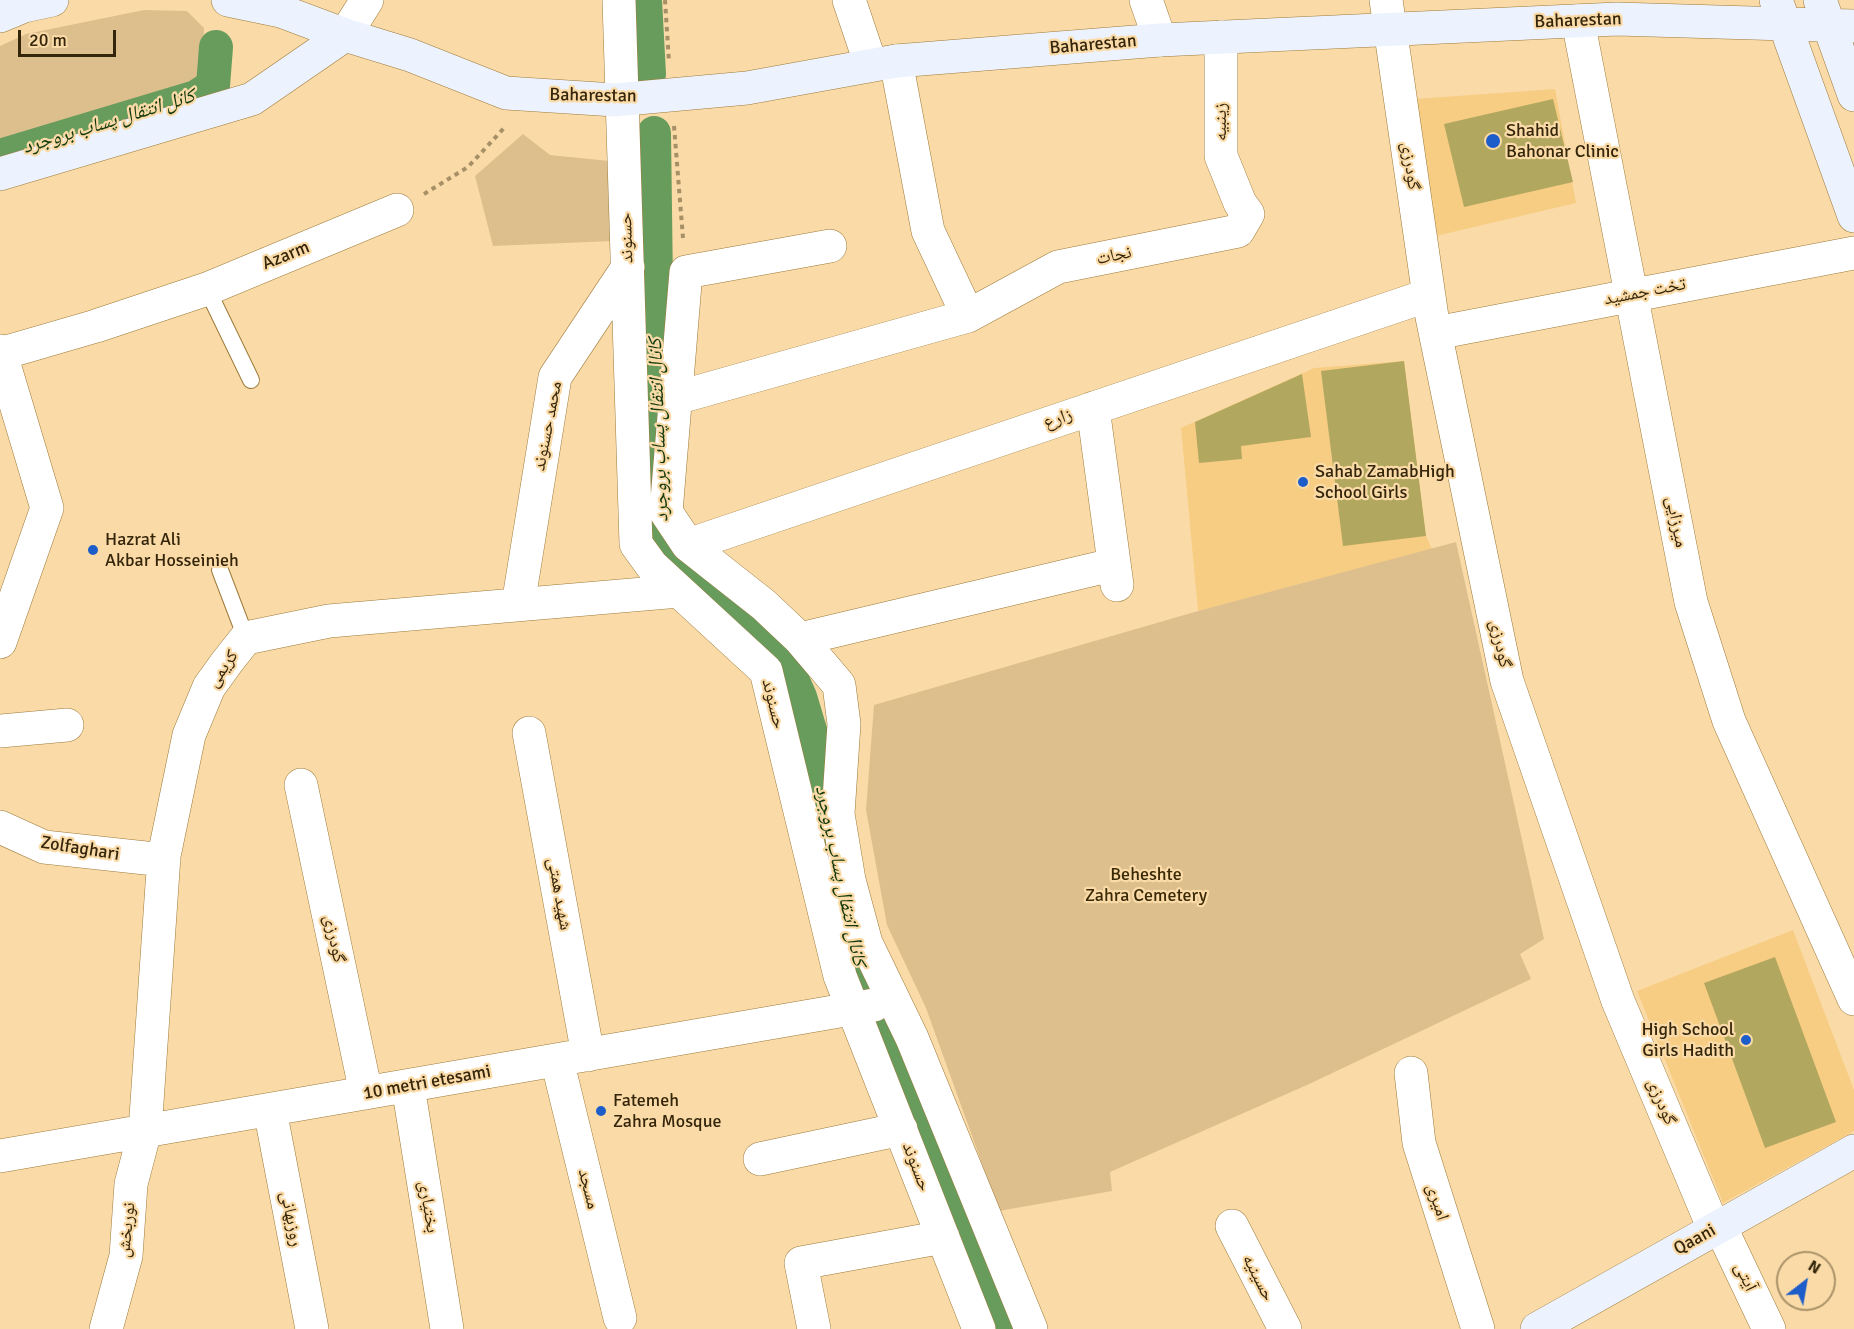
<!DOCTYPE html>
<meta charset="utf-8">
<style>
body{margin:0}
#map{position:relative;width:1854px;height:1329px;overflow:hidden;background:#fadba8;font-family:Signika,sans-serif}
canvas{display:block}
.north{position:absolute;left:1776px;top:1251px;width:60px;height:60px;box-sizing:border-box;background:#fadba8;border:2px solid #ab9369;border-radius:50%;rotate:31deg;font-size:16px;font-weight:700;line-height:24px;text-align:center;color:#35260b}
.north::after{content:'';display:block;margin:auto;width:21px;height:27px;background:#1d5dc9;clip-path:polygon(50% 0,100% 100%,50% 72%,0 100%)}
.scale{position:absolute;left:18px;top:30px;width:98px;height:27px;box-sizing:border-box;border:3px solid #35260b;border-top:0;padding-left:8px;font-size:18px;line-height:21px;white-space:nowrap;color:#35260b;-webkit-text-stroke:4px #fadba8;paint-order:stroke}
</style>
<div id="map">
<canvas width="1854" height="1329"></canvas>
<div class="north">N</div>
<div class="scale">20 m</div>
</div>
<script>
const ctx = document.querySelector('canvas').getContext('2d');
ctx.lineJoin = 'round';
function fill(path, color) { ctx.fillStyle = color; ctx.fill(path, 'evenodd'); }
const toPath = rows => new Path2D(rows.map(r => 'M' + r).join(''));
function strokePath(path, color, width, dash) { ctx.strokeStyle = color; ctx.lineWidth = width; ctx.lineCap = dash ? 'butt' : 'round'; ctx.setLineDash(dash || []); ctx.stroke(path); }
function label(font, color, halo, rows, align = 'center') {
  ctx.font = font + ' Signika,"Noto Naskh Arabic",sans-serif'; ctx.lineWidth = 4.5; ctx.setLineDash([]); ctx.textBaseline = 'middle'; ctx.strokeStyle = halo; ctx.fillStyle = color; for (const [text, x, y, turn = 0] of rows) {
    ctx.save(); ctx.translate(x, y); ctx.rotate((+turn || 0) * Math.PI / 180); ctx.textAlign = isNaN(turn) ? turn : align; if (halo) ctx.strokeText(text, 0, 0); ctx.fillText(text, 0, 0); ctx.restore();
  }
}
const built = toPath([
 [1555,89,1576,203,1436,236,1415,99],
 [1404,361,1426,536,1432,549,1198,611,1181,428,1314,368],
 [1793,930,1854,1090,1854,1131,1723,1203,1637,991]
]);
const green = toPath([
 [144,10,187,11,204,28,201,78,0,140,0,46,26,34],
 [523,134,550,155,609,161,613,241,493,246,475,176],
 [1456,542,1544,939,1520,954,1531,979,1307,1085,1110,1172,1112,1191,999,1211,926,1008,887,925,866,810,874,705,1198,611]
]);
const canal = toPath([
 [645,0,649,74],
 [654,133,659,514,663,536,675,555,782,657,800,697,818,757,823,810,832,847],
 [0,156,196,97,213,86,216,47],
 [849,923,865,990],
 [880,1023,999,1329]
]);
const building = toPath([
 [1553,99,1573,182,1464,207,1444,124],
 [1404,361,1426,536,1343,546,1321,371],
 [1302,374,1311,437,1241,446,1242,459,1199,463,1195,422],
 [1775,957,1836,1122,1765,1148,1704,983]
]);
const path = toPath([
 [665,0,669,62],
 [674,126,683,238],
 [424,194,468,167,505,127]
]);
const lane = toPath([
 [207,289,251,380],
 [220,570,246,638]
]);
const street = toPath([
 [619,0,636,544,652,566,766,671,840,976,979,1329],
 [849,0,871,65],
 [1146,0,1160,40],
 [1386,0,1432,317,1507,681,1618,1001,1714,1229],
 [1578,21,1691,602,1729,721,1854,999],
 [345,35,367,0],
 [896,61,928,231,968,316],
 [830,246,686,272,666,512,688,545,764,605,800,639,839,685,844,724,838,814,849,880,866,943,912,1038,1031,1329],
 [1436,333,1854,253],
 [0,351,47,508,0,642],
 [0,354,96,326,207,289,397,210],
 [676,398,968,316,1058,267,1238,231,1248,214,1240,203,1221,156,1221,37],
 [1093,408,1117,585],
 [688,545,1429,295],
 [518,605,555,377,628,267],
 [800,639,1112,565],
 [0,731,67,725],
 [529,733,588,1055],
 [301,785,366,1093],
 [0,827,44,847,164,860],
 [557,1060,620,1318],
 [1411,1073,1419,1143,1478,1329],
 [408,1086,447,1329],
 [270,1110,312,1329],
 [0,1156,874,1005],
 [760,1159,901,1129],
 [1232,1226,1285,1329],
 [1720,1226,1769,1329],
 [106,1329,126,1256,131,1184,145,1131,164,856,189,735,209,687,227,662,246,638,329,621,679,591],
 [814,1329,801,1263,943,1237]
]);
const secondary = toPath([
 [228,0,281,11,345,35,410,55,506,93,615,100,747,88,896,61,1160,40,1617,19,1854,26],
 [1776,0,1854,216],
 [1820,0,1854,95],
 [0,16,24,6,52,0],
 [0,174,252,99,345,35],
 [1537,1329,1854,1151]
]);
const markers = [
 [1493,141,8,"#1d5dc9"],
 [1303,482,6,"#1d5dc9"],
 [93,550,6,"#1d5dc9"],
 [1746,1040,6,"#1d5dc9"],
 [601,1111,6,"#1d5dc9"]
];
const streetNames = [
 ["Baharestan",1578,21,-2],
 ["Baharestan",1093,45,-5],
 ["Baharestan",593,96,1],
 ["زینبیه",1221,122,-90],
 ["گودرزی",1410,166,82],
 ["حسنوند",627,238,-92],
 ["Azarm",286,256,-22],
 ["نجات",1114,256,-12],
 ["تخت جمشید",1645,292,-11],
 ["زارع",1058,419,-19],
 ["محمد حسنوند",548,426,-79],
 ["میرزایی",1676,522,79],
 ["گودرزی",1500,644,78],
 ["کریمی",223,669,-55],
 ["حسنوند",773,704,76],
 ["Zolfaghari",80,849,9],
 ["شهید همتی",559,894,80],
 ["گودرزی",334,939,78],
 ["10 metri etesami",427,1083,-10],
 ["گودرزی",1661,1102,67],
 ["حسنوند",916,1167,69],
 ["مسجد",588,1189,76],
 ["امیری",1437,1202,72],
 ["بختیاری",428,1207,81],
 ["روزبهانی",291,1219,79],
 ["نوربخش",127,1230,-84],
 ["Qaani",1695,1240,-29],
 ["آیتی",1745,1277,65],
 ["حسینیه",1258,1278,63]
];
const poiNames = [
 ["Shahid",1506,131],
 ["Bahonar Clinic",1506,152],
 ["Sahab ZamabHigh",1315,472],
 ["School Girls",1315,493],
 ["Hazrat Ali",105,540],
 ["Akbar Hosseinieh",105,561],
 ["High School",1734,1030,"right"],
 ["Girls Hadith",1734,1051,"right"],
 ["Fatemeh",613,1101],
 ["Zahra Mosque",613,1122]
];
const parkNames = [
 ["Beheshte",1146,875],
 ["Zahra Cemetery",1146,896]
];
const waterNames = [
 ["کانل انتقال پساب بروجرد",109,122,-17],
 ["کانال انتقال پساب بروجرد",659,430,-92],
 ["کانال انتقال پساب بروجرد",840,876,78]
];
fill(built, '#f7cd83');
fill(green, '#ddbf8d');
strokePath(canal, '#679c5d', 34);
fill(building, '#b2a75f');
strokePath(lane, '#9d7a39', 18);
strokePath(street, '#9d7a39', 34);
strokePath(secondary, '#9d7a39', 34);
strokePath(path, '#a78f66', 4, [4.5, 4.5]);
strokePath(lane, '#fff', 16);
strokePath(street, '#fff', 33);
strokePath(secondary, '#edf3fe', 33);
for (const [x, y, r, color] of markers) { const dot = new Path2D(); dot.arc(x, y, r, 0, 2 * Math.PI); ctx.fillStyle = color; ctx.fill(dot); strokePath(dot, '#fadba8', 2); }
label('18px', '#35260b', '#fadba8', streetNames);
label('18px', '#35260b', '#fadba8', poiNames, 'left');
label('18px', '#3a2906', '#fadba8', parkNames);
label('italic 20px', '#13380c', '#fadba8', waterNames);
</script>
